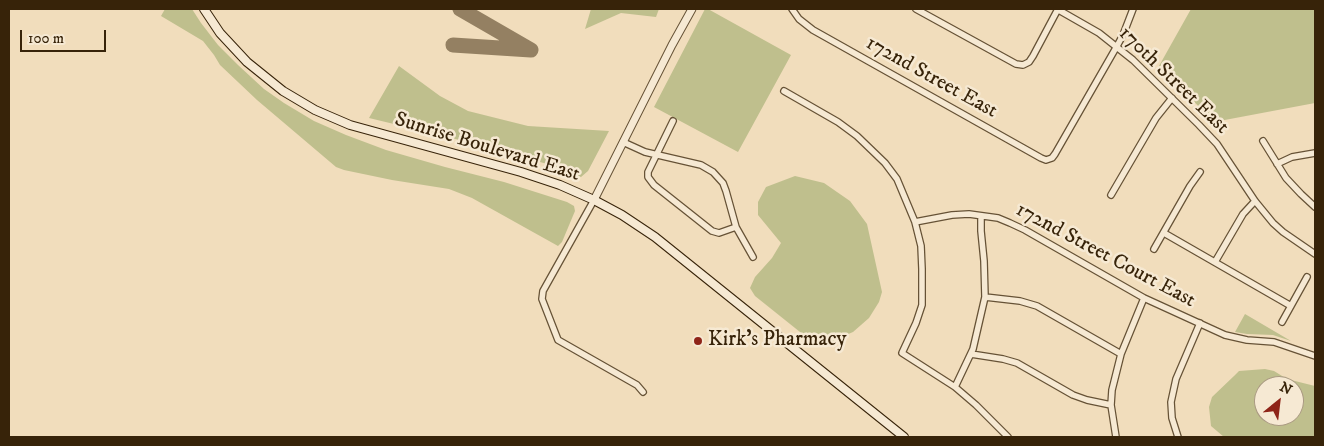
<!DOCTYPE html>
<style>
body{margin:0}
#map{position:relative;width:1324px;height:446px;overflow:hidden;background:#f1ddbc;font-family:"IM FELL DW Pica",serif}
canvas{display:block}
.frame{position:absolute;inset:0;border:10px solid #372309;pointer-events:none}
.north{position:absolute;left:1254px;top:376px;width:50px;height:50px;box-sizing:border-box;background:#f6e9d3;border:1px solid #aa9a82;border-radius:50%;rotate:29deg;font-size:14px;font-weight:700;line-height:20px;text-align:center;color:#372309}
.north::after{content:'';display:block;margin:auto;width:18px;height:22px;background:#8f2418;clip-path:polygon(50% 0,100% 100%,50% 72%,0 100%)}
.scale{position:absolute;left:20px;top:30px;width:86px;height:22px;box-sizing:border-box;border:2px solid #372309;border-top:0;padding-left:6px;font-size:15px;line-height:18px;white-space:nowrap;color:#372309;-webkit-text-stroke:4px #f6e9d3;paint-order:stroke}
</style>
<div id="map">
<canvas width="1324" height="446"></canvas>
<div class="frame"></div>
<div class="north">N</div>
<div class="scale">100 m</div>
</div>
<script>
const ctx = document.querySelector('canvas').getContext('2d');
ctx.lineJoin = 'round';
function fill(path, color) { ctx.fillStyle = color; ctx.fill(path, 'evenodd'); }
const toPath = rows => new Path2D(rows.map(r => 'M' + r).join(''));
function strokePath(path, color, width, dash) { ctx.strokeStyle = color; ctx.lineWidth = width; ctx.lineCap = dash ? 'butt' : 'round'; ctx.setLineDash(dash || []); ctx.stroke(path); }
function label(font, color, halo, rows, align = 'center') {
  ctx.font = font + ' "IM FELL DW Pica",serif'; ctx.lineWidth = 5; ctx.setLineDash([]); ctx.textBaseline = 'middle'; ctx.strokeStyle = halo; ctx.fillStyle = color; for (const [text, x, y, turn = 0] of rows) {
    ctx.save(); ctx.translate(x, y); ctx.rotate((+turn || 0) * Math.PI / 180); ctx.textAlign = isNaN(turn) ? turn : align; if (halo) ctx.strokeText(text, 0, 0); ctx.fillText(text, 0, 0); ctx.restore();
  }
}
const green = toPath([
 [165,9,192,9,201,23,218,45,238,65,264,89,284,103,314,121,346,135,386,150,445,167,504,182,567,202,574,206,575,211,562,242,558,246,472,198,449,189,392,180,344,170,336,167,257,100,220,65,214,55,203,41,161,16],
 [591,9,659,9,656,17,621,13,585,29],
 [705,9,708,9,791,55,738,152,654,107],
 [1191,9,1315,9,1315,103,1214,122,1159,66],
 [399,66,440,96,468,111,528,126,609,131,588,171,581,177,551,165,452,138,369,118],
 [795,176,824,183,850,201,867,224,882,292,879,302,869,318,853,332,839,338,826,347,810,340,755,296,750,288,755,277,772,258,781,243,758,215,758,202,766,187],
 [1245,314,1291,341,1273,335,1247,334,1235,332],
 [1265,369,1274,371,1287,379,1315,386,1315,437,1224,437,1211,426,1209,407,1212,397,1234,376,1239,371],
 [1264,386,1294,386,1294,416,1264,416]
]);
const taxiway = toPath([
 [453,45,531,50,460,9]
]);
const minor = toPath([
 [792,9,799,19,813,30,1041,158,1046,160,1052,158,1055,154,1117,46,1123,35,1133,9],
 [916,9,1016,64,1023,65,1029,62,1033,56,1058,9],
 [1057,9,1099,33,1133,60,1199,125,1217,144,1255,201,1273,223,1283,232,1315,254],
 [784,91,838,122,857,136,885,163,897,179,915,222,952,215,969,214,998,218,1010,223,1025,230,1144,298,1225,335,1247,340,1274,342,1315,356],
 [673,121,648,172,648,177,654,185,712,231,719,233,736,227],
 [1263,141,1286,178,1301,194,1315,207],
 [623,142,645,152,701,165,713,172,723,183,726,191,736,227,753,257],
 [1277,164,1292,157,1315,153],
 [1111,195,1156,118,1172,98],
 [594,200,543,291,542,299,558,340,637,385,643,392],
 [915,222,921,246,922,269,922,305,916,323,902,353,955,387,976,405,1008,437],
 [1164,233,1291,306],
 [1154,249,1190,186,1200,172],
 [1215,262,1243,214,1255,201],
 [985,297,1020,301,1037,306,1121,354],
 [1282,322,1307,277],
 [971,354,1003,359,1017,363,1073,395,1087,400,1111,405],
 [955,387,973,349,985,297,984,261,981,231,981,216],
 [1116,437,1111,405,1112,390,1121,354,1144,298],
 [1178,437,1172,418,1171,402,1176,379,1200,323]
]);
const tertiary = toPath([
 [594,200,672,45,692,9]
]);
const secondary = toPath([
 [204,9,220,33,247,62,283,91,315,110,350,125,521,172,560,185,594,200,622,215,655,237,904,437]
]);
const markers = [
 [698,341,5,"#8f2418"]
];
const streetNames = [
 ["172nd Street East",931,78,29],
 ["170th Street East",1173,81,44],
 ["Sunrise Boulevard East",487,148,17],
 ["172nd Street Court East",1105,256,28]
];
const poiNames = [
 ["Kirk's Pharmacy",708,341]
];
fill(green, '#bfbf8d');
strokePath(taxiway, '#948062', 15);
strokePath(minor, '#665236', 8);
strokePath(tertiary, '#665236', 9);
strokePath(secondary, '#372309', 10);
strokePath(minor, '#f6e9d3', 5.5);
strokePath(tertiary, '#f6e9d3', 7);
strokePath(secondary, '#f6e9d3', 8);
for (const [x, y, r, color] of markers) { const dot = new Path2D(); dot.arc(x, y, r, 0, 2 * Math.PI); ctx.fillStyle = color; ctx.fill(dot); strokePath(dot, '#f6e9d3', 2); }
label('21px', '#372309', '#f6e9d3', streetNames);
label('21px', '#372309', '#f6e9d3', poiNames, 'left');
</script>
